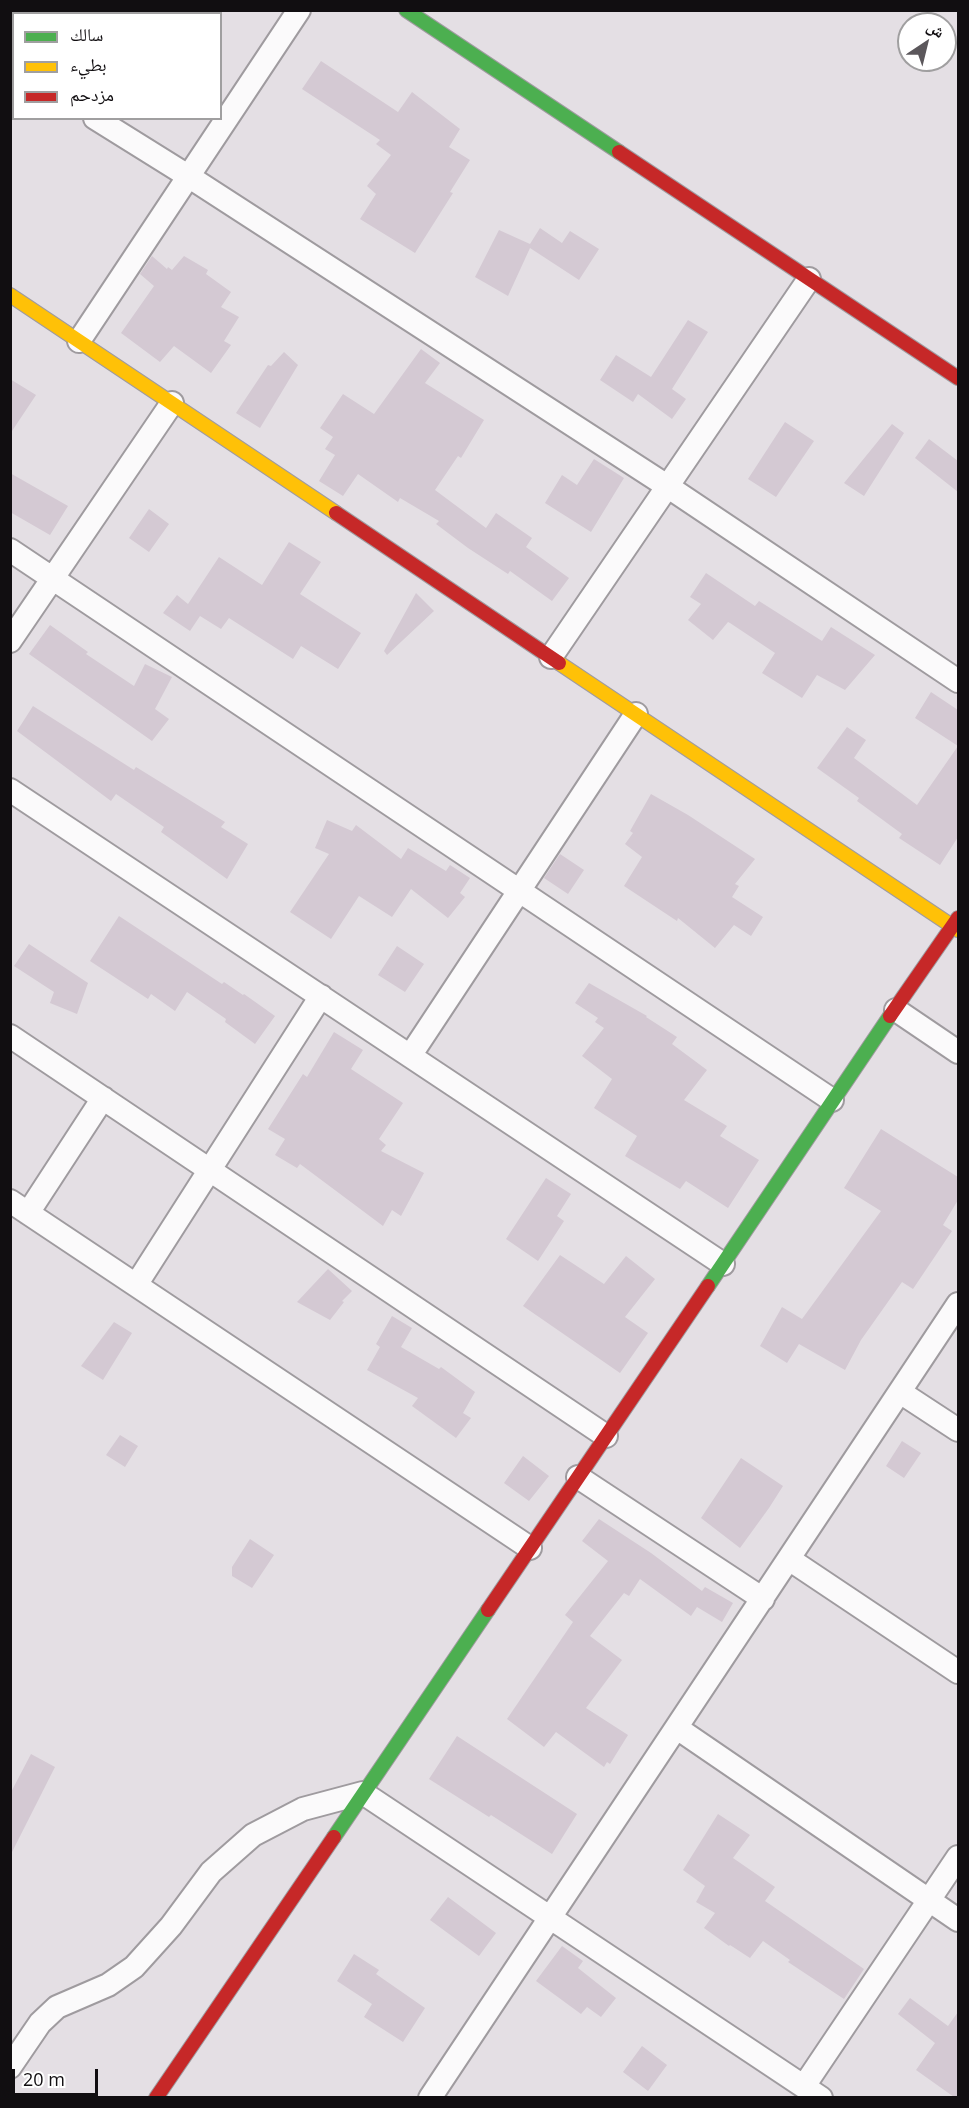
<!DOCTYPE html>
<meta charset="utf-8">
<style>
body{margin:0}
#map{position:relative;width:969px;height:2108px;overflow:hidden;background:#e4dfe4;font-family:"Open Sans","Noto Naskh Arabic",sans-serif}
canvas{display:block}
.frame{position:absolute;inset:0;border:12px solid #110e11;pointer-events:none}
.legend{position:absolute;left:12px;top:12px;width:210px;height:108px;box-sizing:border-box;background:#fff;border:2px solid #a09fa0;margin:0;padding:8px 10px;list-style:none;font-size:18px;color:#110e11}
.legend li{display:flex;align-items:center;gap:12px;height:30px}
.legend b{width:30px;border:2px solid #a09fa0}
.north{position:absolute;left:897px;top:12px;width:60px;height:60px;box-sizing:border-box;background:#fff;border:2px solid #a09fa0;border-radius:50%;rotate:35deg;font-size:16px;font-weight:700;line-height:24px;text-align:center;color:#110e11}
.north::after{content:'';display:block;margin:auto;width:21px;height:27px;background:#5b575b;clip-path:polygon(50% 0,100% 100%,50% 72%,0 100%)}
.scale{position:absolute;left:12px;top:2069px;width:86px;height:27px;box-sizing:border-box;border:3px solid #110e11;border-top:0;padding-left:8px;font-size:18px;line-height:21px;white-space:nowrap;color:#110e11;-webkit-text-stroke:4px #fff;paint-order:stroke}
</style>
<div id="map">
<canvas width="969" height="2108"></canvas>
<div class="frame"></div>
<ul class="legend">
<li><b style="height:8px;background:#4caf50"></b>سالك</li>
<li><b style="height:8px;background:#ffc107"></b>بطيء</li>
<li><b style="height:8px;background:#c62828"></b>مزدحم</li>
</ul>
<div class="north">ش</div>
<div class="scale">20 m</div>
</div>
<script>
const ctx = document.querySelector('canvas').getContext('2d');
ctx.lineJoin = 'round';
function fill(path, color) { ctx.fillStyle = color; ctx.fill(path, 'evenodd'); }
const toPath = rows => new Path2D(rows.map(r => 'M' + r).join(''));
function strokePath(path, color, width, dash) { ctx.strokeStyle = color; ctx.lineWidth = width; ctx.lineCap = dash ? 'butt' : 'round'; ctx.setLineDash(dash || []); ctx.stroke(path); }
const building = toPath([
 [321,61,398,112,412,92,460,129,449,147,470,160,450,192,453,193,415,253,360,219,376,194,367,186,391,155,376,144,380,140,302,89],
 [540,228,562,243,570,231,599,249,579,280,530,248,508,296,475,277,499,230,530,244],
 [152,256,167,269,168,267,172,270,184,256,208,270,206,274,231,292,221,307,239,317,224,341,231,345,211,373,174,346,160,362,121,333,154,286,140,274],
 [688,320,708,332,672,389,686,399,672,419,638,394,633,402,600,380,616,355,651,377],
 [421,349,440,363,425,383,484,420,461,458,458,456,435,490,486,528,496,513,532,538,526,547,569,578,552,601,510,571,508,574,468,548,436,524,439,521,400,498,398,502,358,474,343,496,319,481,335,455,325,449,333,437,320,428,343,394,374,414],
 [284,352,298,365,260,428,236,413,268,365,271,366],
 [10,379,36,395,10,434],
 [785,422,814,441,776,497,748,479],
 [892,424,904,433,864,496,844,483],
 [929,439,958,461,958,492,915,458],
 [594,459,624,478,591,532,545,503,562,475,577,485],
 [10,473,68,506,50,535,10,512],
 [149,509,169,524,149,552,129,538],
 [289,542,321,562,300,594,361,633,338,669,301,646,293,659,229,618,221,629,200,616,190,631,163,613,177,595,188,604,219,557,262,585],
 [706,573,755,606,759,601,822,641,831,627,875,655,845,690,817,675,802,698,762,673,775,653,730,623,728,622,713,640,688,620,701,604,690,597],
 [416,593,434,611,387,655,384,651],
 [50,625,88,652,86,654,134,686,145,664,172,677,155,709,169,719,152,741,29,654],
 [931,692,958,710,958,837,940,865,899,838,902,834,857,801,859,798,817,768,847,727,866,740,854,758,917,805,958,746,915,718],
 [33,706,134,770,136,767,225,822,221,827,248,844,227,879,161,832,164,827,116,794,111,801,17,731],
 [651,794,688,815,755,859,735,884,739,886,732,897,763,917,751,936,734,925,715,948,678,918,677,921,624,886,642,857,625,844,633,833,630,831],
 [327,820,352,831,356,825,401,859,408,848,446,871,450,865,470,878,460,893,465,897,448,918,411,889,392,917,359,896,331,939,290,912,329,854,315,848],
 [560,854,584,870,568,894,544,878],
 [119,916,222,984,224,982,243,995,244,994,275,1016,255,1044,225,1022,226,1019,187,992,175,1011,151,994,148,999,90,961],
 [29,944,88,983,77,1014,50,1003,54,992,14,966],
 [397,946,424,964,405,992,378,975],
 [589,983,647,1016,646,1017,677,1037,672,1044,707,1070,684,1100,727,1126,720,1136,759,1160,728,1208,686,1181,680,1189,625,1156,637,1136,594,1108,612,1079,582,1056,604,1028,595,1022,598,1018,575,1003],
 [334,1032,363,1050,351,1069,403,1103,379,1139,386,1145,381,1151,424,1173,401,1216,392,1210,383,1226,300,1164,297,1168,275,1155,285,1139,268,1129,303,1074,307,1077],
 [881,1129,958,1177,958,1200,943,1225,952,1231,913,1289,902,1282,861,1340,845,1370,799,1344,787,1363,760,1346,782,1307,802,1319,881,1211,844,1188],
 [546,1178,571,1194,557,1216,564,1221,538,1261,506,1239],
 [560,1255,604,1284,626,1256,655,1279,625,1317,648,1333,620,1373,523,1306],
 [328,1269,352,1291,342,1301,344,1302,330,1320,297,1302],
 [392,1316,412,1328,401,1347,439,1369,441,1367,475,1392,463,1413,471,1418,456,1438,412,1406,418,1398,367,1370,380,1347,376,1344],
 [114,1322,132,1333,103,1380,81,1366],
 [120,1435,138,1446,125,1467,106,1455],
 [902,1441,921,1453,904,1478,886,1466],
 [523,1456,549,1476,529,1501,504,1483],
 [741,1458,783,1486,769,1508,740,1548,701,1518],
 [599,1519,651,1553,702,1591,705,1587,733,1603,722,1622,697,1607,691,1616,640,1579,629,1596,624,1593,590,1636,622,1660,586,1708,628,1735,610,1764,607,1762,604,1767,556,1732,544,1747,507,1719,573,1622,565,1615,608,1561,582,1541],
 [250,1539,274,1555,252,1588,232,1576,232,1567],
 [457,1736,577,1814,552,1854,491,1815,489,1817,429,1779],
 [31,1754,55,1767,10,1856,10,1794],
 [718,1814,750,1835,733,1858,775,1887,765,1901,864,1969,844,1999,788,1962,790,1960,763,1941,750,1958,730,1945,729,1946,704,1928,715,1913,696,1902,705,1886,683,1870],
 [448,1897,496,1933,479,1956,430,1920],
 [562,1946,583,1961,578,1968,616,1998,601,2017,587,2007,581,2014,536,1981],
 [354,1954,379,1970,376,1974,425,2008,403,2042,364,2017,372,2004,337,1981],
 [910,1998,948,2026,958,2012,958,2097,954,2097,916,2070,935,2043,898,2014],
 [642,2046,667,2065,648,2091,623,2072]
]);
const street = toPath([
 [10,61,14,63],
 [95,118,188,176,667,486,958,681],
 [79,341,299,10],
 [10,550,832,1100],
 [10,641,172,403],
 [551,657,809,279],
 [10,790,723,1264],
 [896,1010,958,1052],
 [10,1036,606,1436],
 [410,1056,636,714],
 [10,1201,530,1548],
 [28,1213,103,1098],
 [136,1285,321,996],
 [900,1392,958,1430],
 [578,1477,763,1599],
 [789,1559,958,1672],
 [677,1728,958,1920],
 [10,2067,40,2023,57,2007,108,1985,134,1967,171,1926,211,1872,253,1835,303,1809,363,1793,821,2098],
 [804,2086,958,1857],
 [430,2098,958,1304]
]);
const fast = toPath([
 [406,10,619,152],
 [708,1286,890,1016],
 [334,1837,488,1610]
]);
const slow = toPath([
 [10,295,336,513],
 [559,663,958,930]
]);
const jam = toPath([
 [619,152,958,378],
 [336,513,559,663],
 [890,1016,958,918],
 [488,1610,708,1286],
 [156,2098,334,1837]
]);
fill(building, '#d4c9d3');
strokePath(street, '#9f9b9f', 26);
strokePath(fast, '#9f9b9f', 16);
strokePath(slow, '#9f9b9f', 16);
strokePath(jam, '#9f9b9f', 16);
strokePath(street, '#fbfafb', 22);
strokePath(fast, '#4caf50', 14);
strokePath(slow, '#ffc107', 14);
strokePath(jam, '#c62828', 14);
</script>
